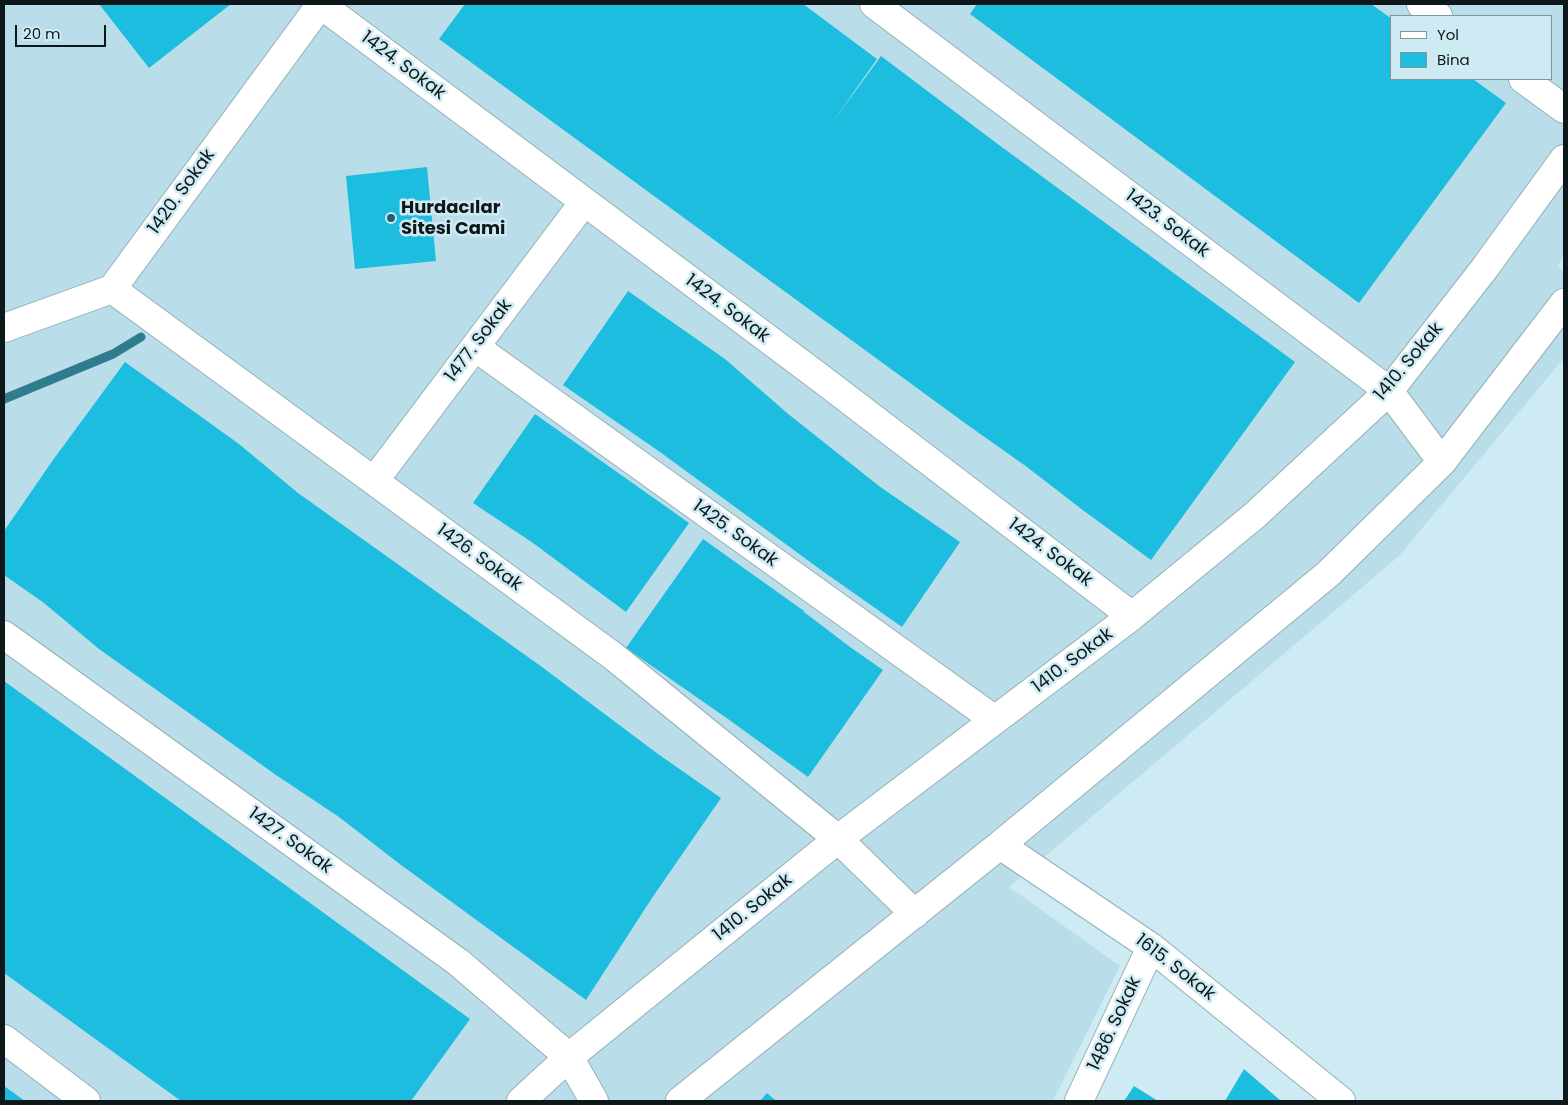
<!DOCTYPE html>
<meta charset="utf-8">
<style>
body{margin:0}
#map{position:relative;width:1568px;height:1105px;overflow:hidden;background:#ceeaf2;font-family:Poppins,sans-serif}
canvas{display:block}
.frame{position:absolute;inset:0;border:5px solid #0e181b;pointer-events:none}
.legend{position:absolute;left:1390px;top:15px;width:162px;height:65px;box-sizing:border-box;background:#ceeaf2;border:1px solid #81969c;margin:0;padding:6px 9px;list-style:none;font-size:15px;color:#0e181b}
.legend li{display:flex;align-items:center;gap:10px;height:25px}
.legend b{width:25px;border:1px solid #81969c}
.scale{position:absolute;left:15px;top:25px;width:91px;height:22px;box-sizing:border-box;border:2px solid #0e181b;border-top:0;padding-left:6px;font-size:15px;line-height:18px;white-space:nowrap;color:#0e181b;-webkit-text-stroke:4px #ceeaf2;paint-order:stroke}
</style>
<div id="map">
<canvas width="1568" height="1105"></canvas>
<div class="frame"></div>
<ul class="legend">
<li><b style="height:6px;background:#fff"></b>Yol</li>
<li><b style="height:14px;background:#1dbddf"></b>Bina</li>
</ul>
<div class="scale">20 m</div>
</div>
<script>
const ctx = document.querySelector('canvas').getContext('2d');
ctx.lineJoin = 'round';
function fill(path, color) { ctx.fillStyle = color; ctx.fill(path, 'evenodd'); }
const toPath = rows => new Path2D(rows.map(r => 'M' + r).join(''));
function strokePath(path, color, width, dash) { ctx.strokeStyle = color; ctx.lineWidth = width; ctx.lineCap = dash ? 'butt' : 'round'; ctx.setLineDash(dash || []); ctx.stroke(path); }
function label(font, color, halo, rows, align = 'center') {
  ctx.font = font + ' Poppins,sans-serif'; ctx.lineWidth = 5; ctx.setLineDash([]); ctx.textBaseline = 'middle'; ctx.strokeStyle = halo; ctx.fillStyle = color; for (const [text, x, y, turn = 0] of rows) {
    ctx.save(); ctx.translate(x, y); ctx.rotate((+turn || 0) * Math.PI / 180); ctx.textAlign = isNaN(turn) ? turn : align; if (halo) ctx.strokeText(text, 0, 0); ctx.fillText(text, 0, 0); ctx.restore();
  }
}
const built = toPath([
 [4,4,1564,4,1564,255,1558,266,1564,273,1564,358,1399,556,1009,887,1120,966,1053,1101,4,1101],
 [1392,16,1552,16,1552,79,1392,79]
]);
const stream = toPath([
 [4,399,113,354,141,337]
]);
const building = toPath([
 [99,4,231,4,149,68],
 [465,4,803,4,877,59,832,123,881,56,995,142,1295,362,1151,560,1080,508,1027,467,969,426,439,39],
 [977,4,1371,4,1392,19,1392,79,1473,79,1506,103,1359,303,970,14],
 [427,167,436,261,355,269,346,176],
 [628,291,725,359,787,413,879,486,960,542,902,627,821,570,660,452,563,385],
 [125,362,239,444,298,493,542,667,658,754,721,798,652,898,586,1000,401,865,339,817,276,775,99,649,44,603,4,575,4,531,53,460],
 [535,414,689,523,626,612,533,543,473,503],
 [703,539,804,611,804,612,850,647,883,670,808,777,728,719,626,648],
 [4,681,470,1019,411,1101,181,1101,4,973],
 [1244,1069,1281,1101,1225,1101],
 [4,1086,25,1101,4,1101],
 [1134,1086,1158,1101,1124,1101],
 [767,1093,776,1101,760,1101]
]);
const minor = toPath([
 [320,4,819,377,1132,616],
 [874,4,1389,391,1442,462],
 [1421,4,1438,16],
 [1523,79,1564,109],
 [112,289,613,656,838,839,915,914],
 [4,328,112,289,321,4],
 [475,347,995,720],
 [374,481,584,202],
 [4,635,458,962,569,1057,594,1101],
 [1000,845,1151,947,1341,1101],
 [4,1039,86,1101],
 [521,1101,569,1057,838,839,1132,616,1254,516,1389,391,1484,269,1564,159],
 [680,1101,1000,845,1328,574,1442,462,1564,303],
 [1079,1101,1151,947]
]);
const markers = [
 [391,218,5,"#1b6272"]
];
const streetNames = [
 ["1424. Sokak",403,66,37],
 ["1420. Sokak",182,192,-54],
 ["1423. Sokak",1167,224,37],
 ["1424. Sokak",727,309,37],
 ["1477. Sokak",479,341,-53],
 ["1410. Sokak",1409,362,-50],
 ["1425. Sokak",735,534,36],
 ["1424. Sokak",1050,553,37],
 ["1426. Sokak",479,558,36],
 ["1410. Sokak",1073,661,-37],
 ["1427. Sokak",290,841,36],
 ["1410. Sokak",753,908,-39],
 ["1615. Sokak",1175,968,38],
 ["1486. Sokak",1115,1024,-65]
];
const poiNames = [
 ["Hurdacılar",401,208],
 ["Sitesi Cami",401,229]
];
fill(built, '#badee9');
strokePath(stream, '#2f7c8f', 9);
fill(building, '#1dbddf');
strokePath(minor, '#94afb6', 30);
strokePath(minor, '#fff', 28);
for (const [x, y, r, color] of markers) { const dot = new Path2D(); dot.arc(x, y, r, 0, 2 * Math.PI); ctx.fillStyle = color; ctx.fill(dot); strokePath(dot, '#ceeaf2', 2); }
label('18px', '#0e181b', '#ceeaf2', streetNames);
label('bold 18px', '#0e181b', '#ceeaf2', poiNames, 'left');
</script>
